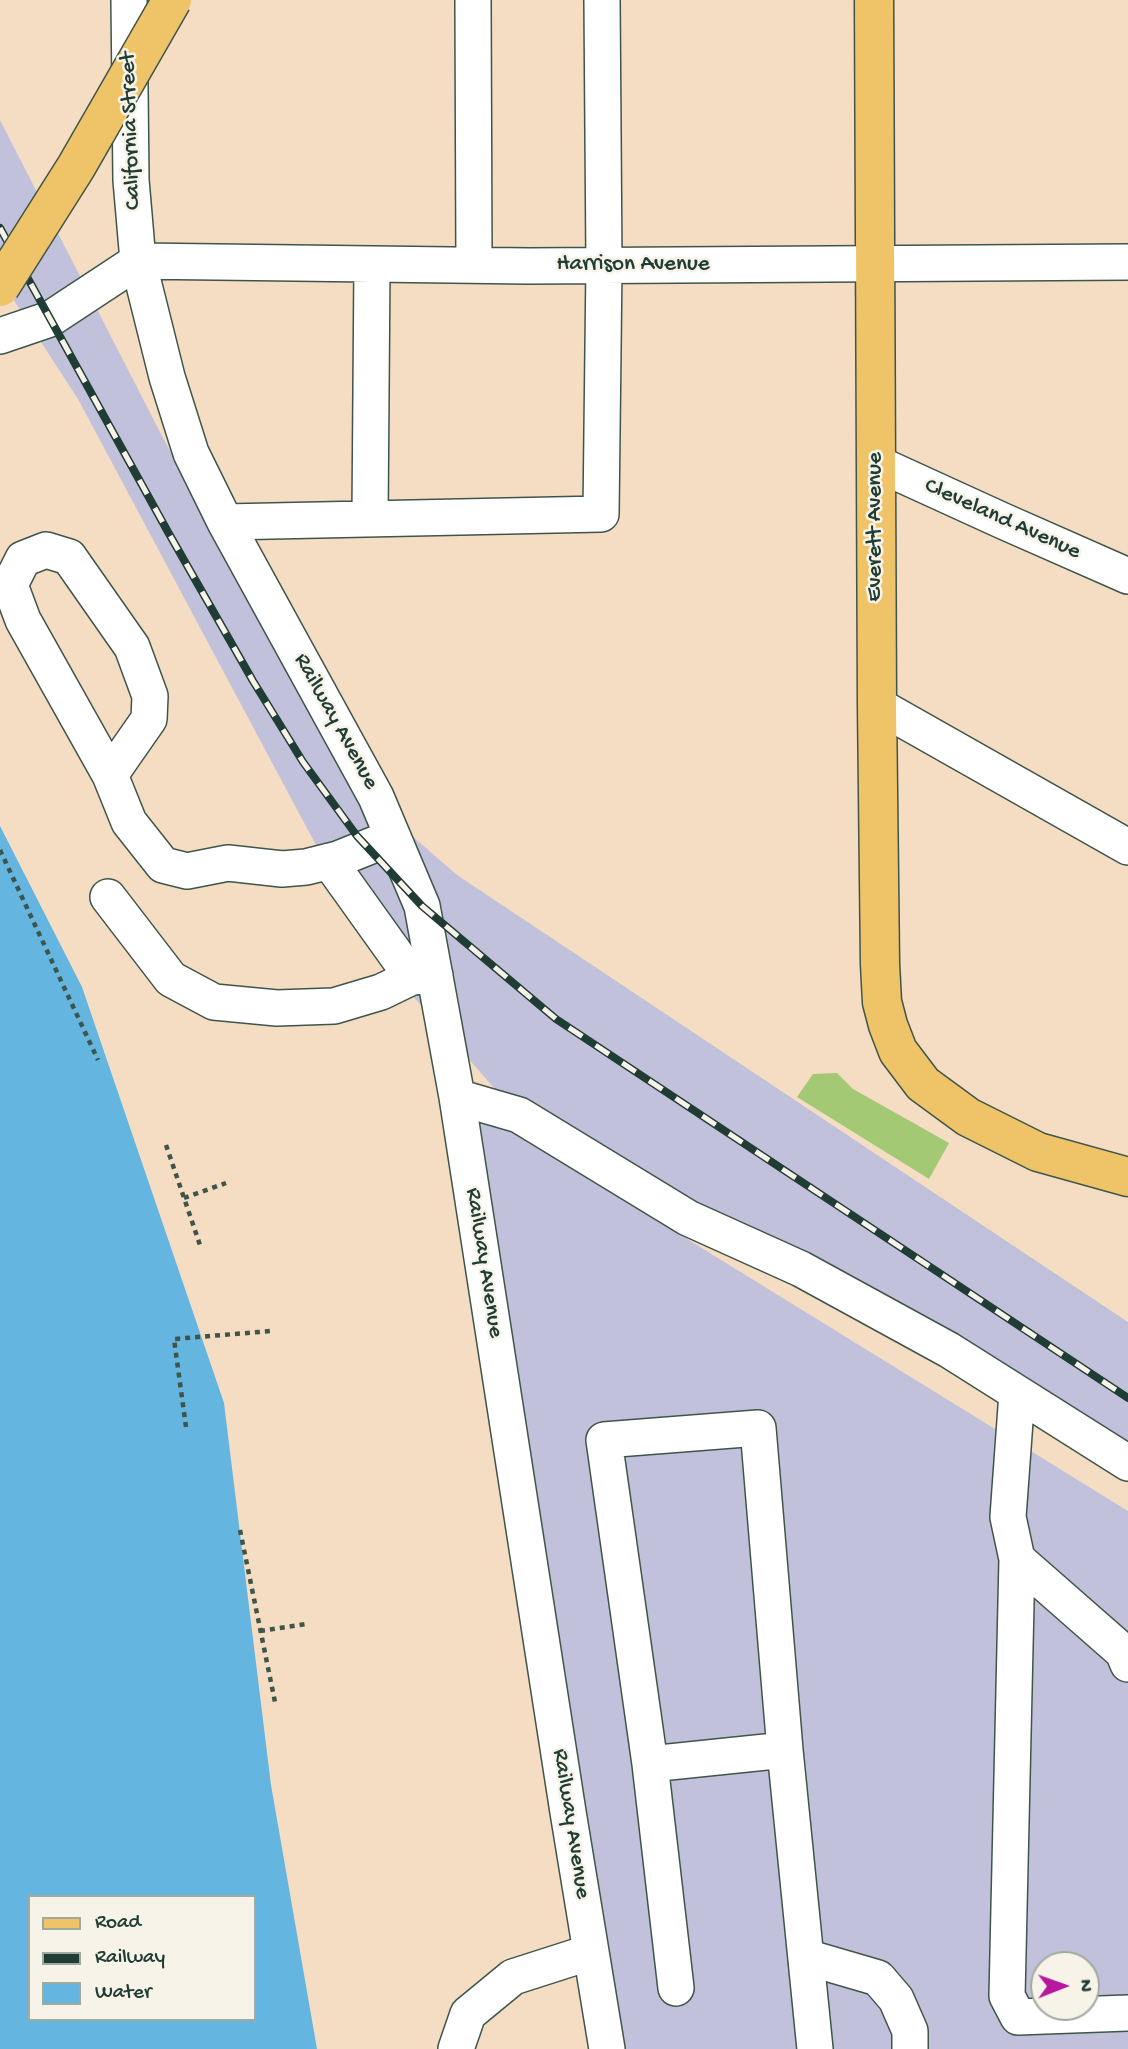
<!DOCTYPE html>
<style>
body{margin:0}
#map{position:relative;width:1128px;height:2049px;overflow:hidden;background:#f4ddc2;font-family:"Gochi Hand",sans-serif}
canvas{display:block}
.legend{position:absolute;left:28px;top:1895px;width:228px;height:126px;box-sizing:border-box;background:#f7f3e8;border:2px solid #a1aaa0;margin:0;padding:9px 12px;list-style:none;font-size:21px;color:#1f3d34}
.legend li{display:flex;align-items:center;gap:14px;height:35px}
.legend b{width:35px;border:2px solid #a1aaa0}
.north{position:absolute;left:1030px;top:1951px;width:70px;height:70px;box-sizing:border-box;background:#f7f3e8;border:2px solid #a1aaa0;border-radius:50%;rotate:89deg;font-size:19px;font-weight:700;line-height:28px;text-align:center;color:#1f3d34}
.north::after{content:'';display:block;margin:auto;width:24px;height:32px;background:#b5179e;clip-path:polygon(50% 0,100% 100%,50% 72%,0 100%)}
</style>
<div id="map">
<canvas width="1128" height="2049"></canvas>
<ul class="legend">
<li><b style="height:9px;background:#efc469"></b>Road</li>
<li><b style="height:9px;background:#1f3d34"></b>Railway</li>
<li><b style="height:19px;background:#64b5df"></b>Water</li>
</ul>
<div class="north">N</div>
</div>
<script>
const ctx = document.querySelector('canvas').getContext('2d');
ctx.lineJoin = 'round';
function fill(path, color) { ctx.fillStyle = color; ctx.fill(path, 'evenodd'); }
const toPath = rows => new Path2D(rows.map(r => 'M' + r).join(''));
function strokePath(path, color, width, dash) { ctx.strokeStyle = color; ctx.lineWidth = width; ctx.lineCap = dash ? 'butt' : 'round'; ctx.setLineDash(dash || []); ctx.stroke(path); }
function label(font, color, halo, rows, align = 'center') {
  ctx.font = font + ' "Gochi Hand",sans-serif'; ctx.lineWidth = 5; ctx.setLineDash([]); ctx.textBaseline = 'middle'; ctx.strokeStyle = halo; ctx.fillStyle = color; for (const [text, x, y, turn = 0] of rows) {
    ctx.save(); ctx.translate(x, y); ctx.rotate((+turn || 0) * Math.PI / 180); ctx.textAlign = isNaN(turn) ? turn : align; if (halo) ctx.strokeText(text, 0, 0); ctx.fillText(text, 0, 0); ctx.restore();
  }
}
const industrial = toPath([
 [0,120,162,436,317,723,373,802,457,875,1128,1322,1128,1463,519,1116,372,950,78,399,0,279],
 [457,1097,1128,1511,1128,2049,608,2049],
 [1044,1965,1086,1965,1086,2007,1044,2007]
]);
const green = toPath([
 [837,1073,853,1089,949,1143,929,1179,797,1097,813,1074]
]);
const water = toPath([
 [0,826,82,987,224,1403,271,1785,317,2049,0,2049],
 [30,1897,254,1897,254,2019,30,2019]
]);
const path = toPath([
 [0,850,98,1060],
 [166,1145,200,1245],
 [184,1198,226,1183],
 [186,1427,174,1339,271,1331],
 [240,1530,275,1702],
 [260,1631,306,1624]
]);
const minor = toPath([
 [129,0,131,180,138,261,167,377,191,453,225,522,376,797,422,906,457,1097,568,1812,607,2049],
 [473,0,474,265],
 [138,261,529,266,1128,262],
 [0,336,50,319,138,261],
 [876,463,1003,521,1128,576],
 [370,518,372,264],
 [225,522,601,514,604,265,602,0],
 [877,705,1128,847],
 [110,775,149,719,150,696,132,647,69,557,46,550,23,559,10,585,23,620,110,775,129,822,163,865,187,871,228,863,282,869,306,867,338,859,393,837],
 [329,861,412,977],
 [108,897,171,979,214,1002,277,1008,334,1006,381,992,412,977,435,975],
 [457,1097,519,1115,688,1218,801,1269,949,1350,1128,1463],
 [1017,1393,1008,1517,1017,1559,1007,1996,1018,2017,1128,2013],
 [1017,1559,1123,1652,1128,1664],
 [785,1750,650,1764,604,1440,758,1428,785,1750,815,2049],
 [650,1764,676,1988],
 [806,1957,878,1978,896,1999,910,2031,910,2049],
 [456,2049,468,2014,513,1977,591,1952]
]);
const major = toPath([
 [874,0,877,705,880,964,882,1002,888,1025,898,1051,923,1084,968,1117,1038,1152,1128,1177]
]);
const rail = toPath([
 [0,228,168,532,253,681,303,762,357,836,422,906,556,1019,1128,1398]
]);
const highwayBridge = toPath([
 [0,287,76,167,172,0]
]);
const streetNames = [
 ["California Street",132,131,-92],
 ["Harrison Avenue",633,265],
 ["Cleveland Avenue",1002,520,24],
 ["Everett Avenue",876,527,-90],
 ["Railway Avenue",335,722,61],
 ["Railway Avenue",483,1263,81],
 ["Railway Avenue",570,1824,81]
];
fill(industrial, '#c2c1dc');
fill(green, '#a3c974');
fill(water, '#64b5df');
strokePath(minor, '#3f5549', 38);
strokePath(major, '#3f5549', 41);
strokePath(path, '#3f5549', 4.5, [5, 5]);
strokePath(minor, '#fff', 35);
strokePath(major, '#efc469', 38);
strokePath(rail, '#1f3d34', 8);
strokePath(rail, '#f7f3e8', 5, [16]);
strokePath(highwayBridge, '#3f5549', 41, []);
strokePath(highwayBridge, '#efc469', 38);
label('23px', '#1f3d34', '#f7f3e8', streetNames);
</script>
